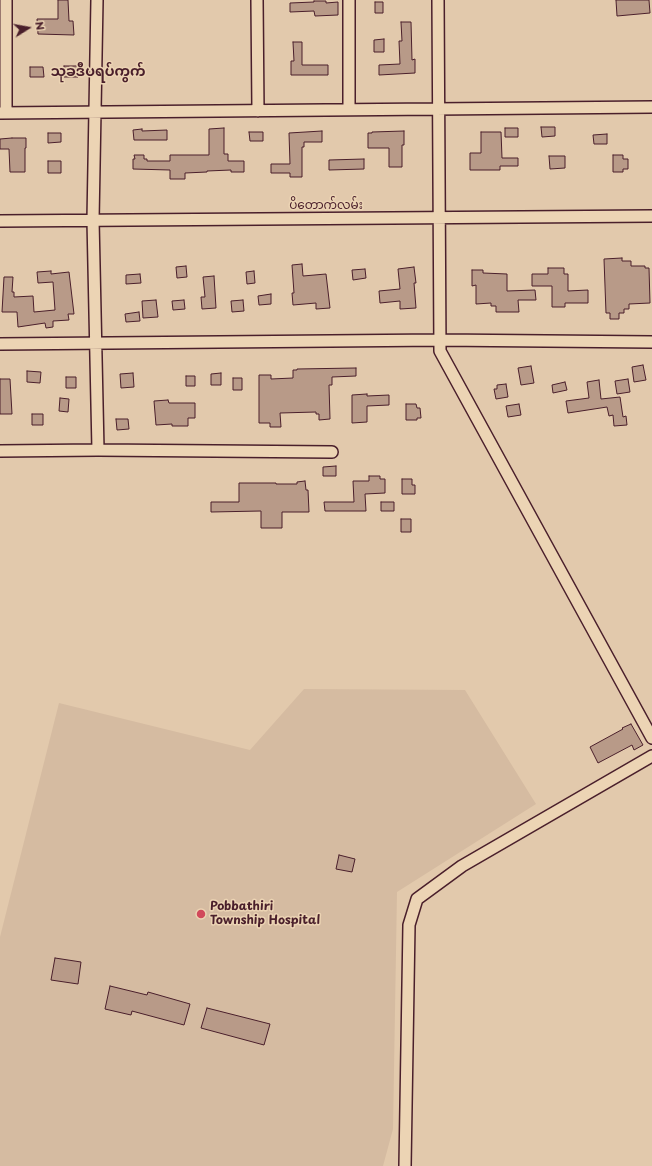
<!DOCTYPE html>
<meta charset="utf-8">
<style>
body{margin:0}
#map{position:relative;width:652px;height:1166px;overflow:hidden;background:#e2c9ac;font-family:"Playpen Sans",sans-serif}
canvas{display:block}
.north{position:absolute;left:8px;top:8px;width:40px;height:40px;-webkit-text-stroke:3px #ecd4b4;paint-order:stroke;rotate:79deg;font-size:11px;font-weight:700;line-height:16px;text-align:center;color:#4a1f2b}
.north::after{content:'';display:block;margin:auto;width:14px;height:18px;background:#4a1f2b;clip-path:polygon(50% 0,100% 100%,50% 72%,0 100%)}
</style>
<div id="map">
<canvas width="652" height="1166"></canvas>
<div class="north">N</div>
</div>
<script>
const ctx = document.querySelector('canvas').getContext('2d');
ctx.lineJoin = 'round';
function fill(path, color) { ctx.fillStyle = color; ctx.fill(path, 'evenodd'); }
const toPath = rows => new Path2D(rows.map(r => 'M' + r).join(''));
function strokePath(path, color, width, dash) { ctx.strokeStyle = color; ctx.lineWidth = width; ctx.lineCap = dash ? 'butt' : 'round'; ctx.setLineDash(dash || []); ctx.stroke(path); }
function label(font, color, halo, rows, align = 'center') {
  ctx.font = font + ' "Playpen Sans","Noto Sans Myanmar",sans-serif'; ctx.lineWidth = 3; ctx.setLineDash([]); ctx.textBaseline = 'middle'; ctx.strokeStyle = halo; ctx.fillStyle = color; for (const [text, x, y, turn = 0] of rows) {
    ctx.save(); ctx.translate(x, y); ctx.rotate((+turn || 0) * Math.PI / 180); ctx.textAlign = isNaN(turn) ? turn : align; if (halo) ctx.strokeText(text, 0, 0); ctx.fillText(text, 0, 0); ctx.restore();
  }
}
const built = toPath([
 [304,689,465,690,536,804,397,892,393,1129,383,1166,0,1166,0,937,59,703,250,750]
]);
const building = toPath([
 [58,0,68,0,69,21,73,21,74,35,38,34,37,19,58,19,58,0],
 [616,0,649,0,650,13,617,16,616,0],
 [314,1,326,1,326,3,338,2,338,15,315,16,314,11,290,12,290,3,314,2,314,1],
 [375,2,383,2,383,13,375,13,375,2],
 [401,22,411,22,412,60,415,59,415,73,379,75,379,65,400,64,399,41,402,41,401,22],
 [384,39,384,52,374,52,374,40,384,39],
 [293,42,302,42,302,65,328,65,328,75,291,75,291,61,294,61,293,42],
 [64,66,78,66,78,77,64,77,64,66],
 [30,67,43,67,44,77,30,77,30,67],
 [541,127,555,127,555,136,542,137,541,127],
 [224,128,224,154,228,154,228,161,244,161,244,172,231,172,231,170,207,171,207,172,185,173,185,179,170,179,170,170,133,169,133,159,135,159,134,155,144,155,144,159,147,159,147,161,170,161,170,155,209,155,209,129,224,128],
 [505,128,518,128,518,137,505,137,505,128],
 [142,129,142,131,167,130,167,140,134,140,133,130,142,129],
 [322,131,322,142,304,142,304,147,302,147,302,177,290,177,290,173,271,173,271,164,290,164,289,133,322,131],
 [404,131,404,145,402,145,402,167,389,167,389,148,368,148,368,133,372,133,372,132,404,131],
 [249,132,263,132,263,141,250,141,249,132],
 [481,132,501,132,502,158,518,158,518,166,500,166,500,170,470,170,470,153,481,153,481,132],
 [48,133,61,133,61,142,48,143,48,133],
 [607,134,607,144,594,144,593,135,607,134],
 [12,138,26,138,26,148,25,148,25,172,10,172,9,149,0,149,0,139,12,138],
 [613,155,623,155,623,159,628,159,628,169,623,169,623,172,613,172,613,155],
 [549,156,565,156,565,168,550,169,549,156],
 [364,159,364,169,329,170,329,160,364,159],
 [48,161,61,161,61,173,48,173,48,161],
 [622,258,622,261,631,261,631,266,645,266,645,268,649,268,650,303,629,304,629,309,624,309,624,313,619,313,619,319,610,319,610,313,606,313,604,259,622,258],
 [302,264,303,276,326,274,330,308,316,309,316,303,293,305,292,293,294,293,292,265,302,264],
 [186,266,187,277,177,278,176,267,186,266],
 [414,267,416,283,414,283,416,308,400,309,400,301,380,303,379,291,400,289,398,269,414,267],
 [548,268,564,268,564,274,568,274,568,291,588,290,588,303,565,303,565,307,552,307,552,286,532,286,532,274,548,274,548,268],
 [365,269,366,278,353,280,352,270,365,269],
 [472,270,483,270,483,273,507,274,507,291,535,290,536,300,518,300,519,312,496,312,496,306,491,306,491,303,476,304,476,285,472,286,472,270],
 [51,271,51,274,69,272,74,314,68,314,69,320,53,321,53,327,46,328,45,323,18,327,17,312,2,312,4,277,13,277,12,292,14,292,14,297,33,296,34,312,55,310,53,282,38,283,37,272,51,271],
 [254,271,255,283,247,284,246,272,254,271],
 [140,274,141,283,126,284,126,275,140,274],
 [214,276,216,308,202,309,201,297,205,297,203,277,214,276],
 [271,294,271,304,259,305,258,296,271,294],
 [156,300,158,317,143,318,142,301,156,300],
 [184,300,185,309,173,310,172,301,184,300],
 [243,300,244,311,232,312,231,301,243,300],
 [139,312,140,321,126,322,125,314,139,312],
 [643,365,646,380,634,382,632,367,643,365],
 [531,366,534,383,521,385,518,368,531,366],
 [356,368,356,376,332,377,332,385,329,385,330,419,319,420,319,414,316,414,316,412,280,413,281,427,270,427,270,423,259,423,259,375,271,375,271,379,293,378,293,370,297,370,297,369,356,368],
 [27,371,41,372,40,383,27,382,27,371],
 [133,373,134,387,121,388,120,374,133,373],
 [221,373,221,385,211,385,211,374,221,373],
 [186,376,195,376,195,386,186,386,186,376],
 [66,377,76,377,76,388,66,388,66,377],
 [233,378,242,378,242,390,233,390,233,378],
 [0,379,10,379,12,414,0,414,0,379],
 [628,379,630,392,617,394,615,381,628,379],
 [599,380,601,399,620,397,623,417,626,416,627,425,614,426,613,415,609,416,607,407,568,413,566,401,589,398,587,382,599,380],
 [565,382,567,390,553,393,552,385,565,382],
 [506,384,508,397,496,399,494,389,497,389,497,385,506,384],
 [367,394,367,396,389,395,389,405,367,406,367,422,352,423,352,395,367,394],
 [60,398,69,399,68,412,59,411,60,398],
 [168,400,169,403,195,403,195,418,188,418,188,426,172,426,172,424,156,425,154,401,168,400],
 [406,404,416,404,417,408,420,408,421,418,417,418,417,420,406,420,406,404],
 [519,404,521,415,508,417,506,406,519,404],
 [32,414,43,414,43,425,32,425,32,414],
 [116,419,128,419,129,429,117,430,116,419],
 [336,466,336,476,323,476,323,467,336,466],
 [369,476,380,476,380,479,385,479,385,493,365,494,366,511,325,511,324,502,354,502,353,481,369,481,369,476],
 [402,479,412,479,412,485,415,485,415,494,402,494,402,479],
 [305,481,306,490,308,490,309,512,282,512,282,528,261,528,261,511,211,512,211,502,239,502,239,483,276,483,276,484,297,484,297,482,305,481],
 [381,502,394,502,394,511,381,511,381,502],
 [401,519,411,519,411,532,401,532,401,519],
 [631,724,643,745,634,750,632,745,598,763,590,747,623,729,622,728,631,724],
 [339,855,355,859,352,872,336,869,339,855],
 [55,958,81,962,78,984,51,980,55,958],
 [110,986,147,995,148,992,190,1004,184,1025,132,1011,131,1015,105,1009,110,986],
 [207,1008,270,1024,264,1045,201,1028,207,1008]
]);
const minor = toPath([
 [6,0,6,113],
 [97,0,93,220,98,450],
 [257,0,258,111],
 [438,0,440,351,652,738],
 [349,110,349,0],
 [0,113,652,107],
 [0,221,652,216],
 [0,344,440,340,652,342],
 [0,451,98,450,332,452],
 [405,1166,409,925,417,899,462,866,652,756]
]);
const markers = [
 [201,914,5,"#d1495b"]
];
const streetNames = [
 ["ပိတောက်လမ်း",326,206]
];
const poiNames = [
 ["Pobbathiri",210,907],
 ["Township Hospital",210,921]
];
const quarterNames = [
 ["သုခဒီပရပ်ကွက်",98,72]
];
fill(built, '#d5bba1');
fill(building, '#b89a88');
strokePath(building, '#4a1f2b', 1);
strokePath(minor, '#4a1f2b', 14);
strokePath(minor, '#ecd4b4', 11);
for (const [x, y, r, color] of markers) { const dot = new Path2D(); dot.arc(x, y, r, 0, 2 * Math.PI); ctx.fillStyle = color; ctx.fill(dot); strokePath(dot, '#ecd4b4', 1.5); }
label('12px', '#4a1f2b', '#ecd4b4', streetNames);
label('bold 12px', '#4a1f2b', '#ecd4b4', poiNames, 'left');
label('bold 14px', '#4a1f2b', '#ecd4b4', quarterNames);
</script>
